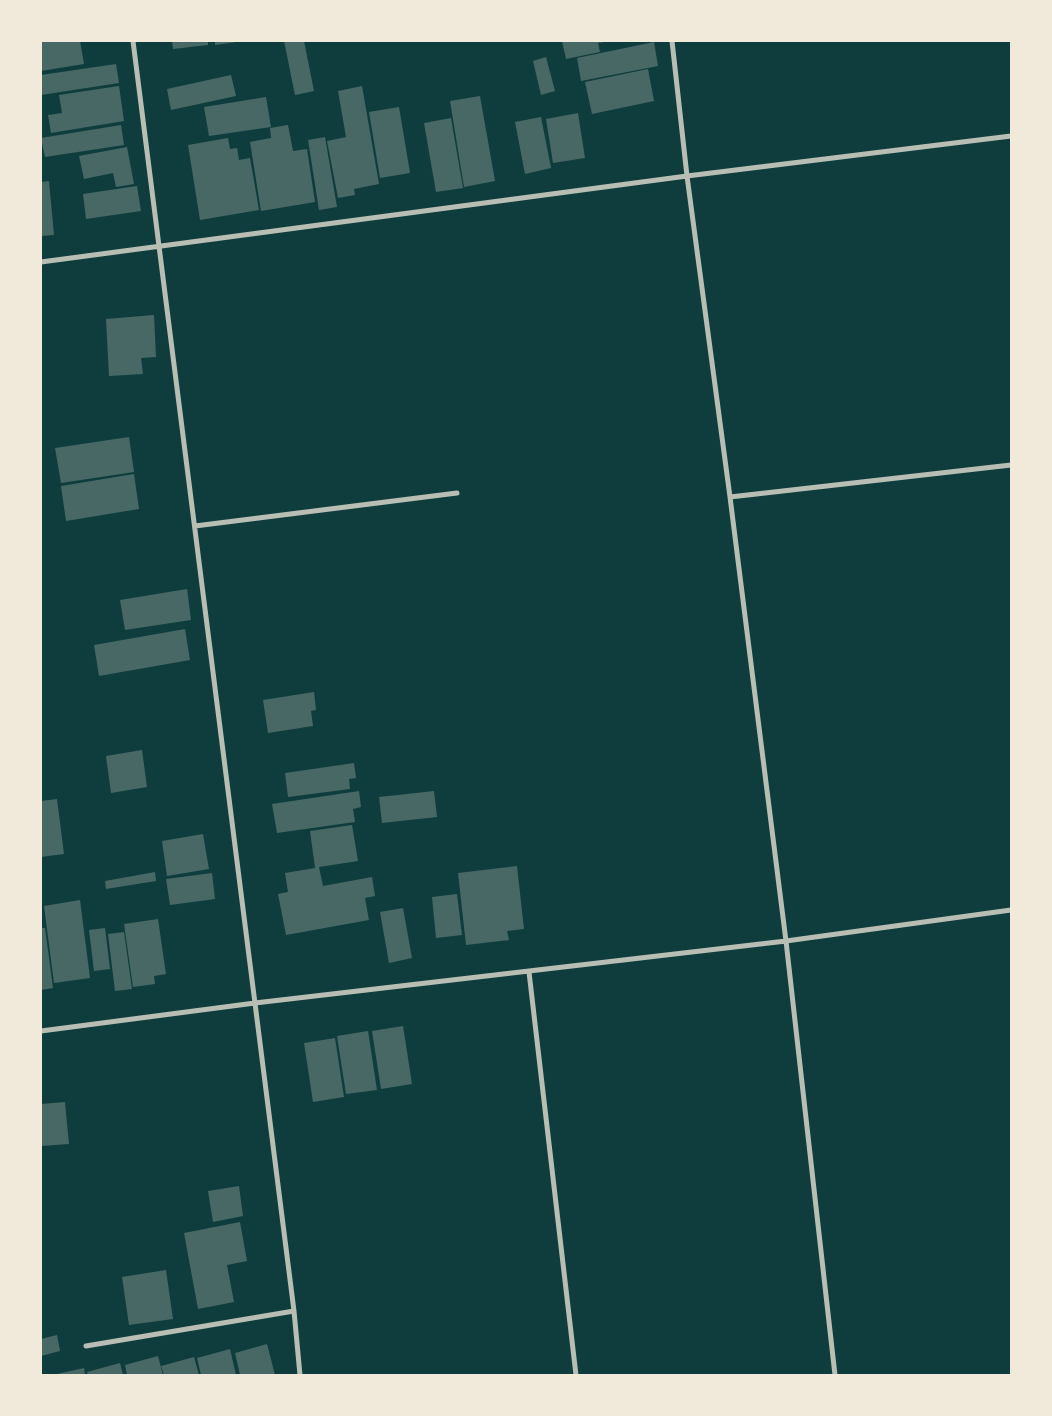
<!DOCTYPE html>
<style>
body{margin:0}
#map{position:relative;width:1052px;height:1416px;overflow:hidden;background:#0f3d3e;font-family:"DejaVu Sans",sans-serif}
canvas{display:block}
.frame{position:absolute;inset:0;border:42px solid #f1e9da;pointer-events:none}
</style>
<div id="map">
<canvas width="1052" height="1416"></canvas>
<div class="frame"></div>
</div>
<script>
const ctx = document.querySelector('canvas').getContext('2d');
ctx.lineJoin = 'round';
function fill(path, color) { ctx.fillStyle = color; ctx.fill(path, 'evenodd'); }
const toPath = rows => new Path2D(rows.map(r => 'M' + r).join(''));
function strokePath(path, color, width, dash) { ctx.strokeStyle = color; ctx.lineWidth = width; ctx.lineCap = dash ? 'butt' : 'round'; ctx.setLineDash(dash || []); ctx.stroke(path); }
const building = toPath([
 [41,41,80,41,84,64,41,71],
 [172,41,208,41,208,45,173,49],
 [215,41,236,41,236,42,215,45],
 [284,41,304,41,314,91,295,95],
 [562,41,604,41,604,42,598,43,600,52,566,59],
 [654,42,658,66,581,81,577,58],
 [546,57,555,91,541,95,533,61],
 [116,64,119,83,41,95,41,75],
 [648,69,654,101,592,114,585,82],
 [231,75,236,96,171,110,167,89],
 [119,86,124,121,51,133,48,115,62,113,59,95],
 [362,86,379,184,354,189,355,195,338,198,327,141,346,137,338,91],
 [480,96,495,181,464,187,450,101],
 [266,97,271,127,209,136,204,107],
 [399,107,410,173,380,178,369,112],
 [578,113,585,158,553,163,546,119],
 [541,117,551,168,525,174,515,122],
 [451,118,463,188,436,192,424,123],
 [121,125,124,145,45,157,41,138],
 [288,125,293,151,307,149,315,202,261,211,250,142,271,138,270,128],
 [325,137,337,207,319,210,308,140],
 [228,138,230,149,237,148,239,160,250,158,259,210,200,220,188,145],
 [127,147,134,184,116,187,113,173,84,179,79,156],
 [49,181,54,235,41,236,41,182],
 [137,186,141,211,86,219,83,194],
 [154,315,156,357,141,358,143,374,109,376,106,319],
 [129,437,134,472,61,483,55,448],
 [134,474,139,509,66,521,61,486],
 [187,589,191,620,125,630,120,600],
 [185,629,190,660,99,676,94,645],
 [314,692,316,710,311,711,313,726,268,733,263,700],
 [142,750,147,787,111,793,106,756],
 [354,763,356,778,349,779,350,789,288,797,285,773],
 [359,791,361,807,353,809,355,822,277,833,272,804],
 [434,791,437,817,382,823,379,797],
 [57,799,64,854,41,857,41,801],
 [352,825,358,861,319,867,323,886,372,877,375,896,365,898,369,920,286,935,278,894,288,892,285,873,315,868,310,831],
 [203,834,209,869,167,876,162,841],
 [517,866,524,929,507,931,509,940,466,945,458,873],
 [155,872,156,881,106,889,105,881],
 [212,873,215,899,170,905,166,879],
 [457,894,462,935,436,938,432,897],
 [80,900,90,978,54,983,44,906],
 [403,908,412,958,389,963,380,912],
 [158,919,166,974,154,976,155,984,133,987,124,924],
 [41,928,45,928,53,988,41,990],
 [105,928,110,969,94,971,89,930],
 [124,932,132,989,115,991,108,934],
 [403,1026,412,1084,381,1089,372,1031],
 [368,1031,377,1090,346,1094,337,1036],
 [335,1038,344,1097,313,1102,304,1043],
 [65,1102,69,1144,41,1146,41,1104],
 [239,1186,243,1216,213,1222,208,1191],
 [240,1222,247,1261,227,1265,234,1302,198,1309,184,1233],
 [166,1270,173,1319,129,1325,122,1277],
 [57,1335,60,1351,41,1356,41,1339],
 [267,1344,275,1375,240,1375,235,1353],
 [230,1349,236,1375,201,1375,197,1358],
 [158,1356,163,1375,127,1375,125,1365],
 [194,1357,199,1375,164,1375,161,1366],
 [120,1363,123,1375,88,1375,87,1372],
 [84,1368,85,1375,57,1375,57,1374]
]);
const minor = toPath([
 [133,41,294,1311,300,1375],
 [672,41,687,176,730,497,786,941,835,1375],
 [41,262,687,176,1011,136],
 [730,497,1011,465],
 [195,526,457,493],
 [529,972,576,1375],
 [41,1031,255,1003,786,941,1011,910],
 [86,1346,294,1311]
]);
fill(building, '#486865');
strokePath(minor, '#b8beb3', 5);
</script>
